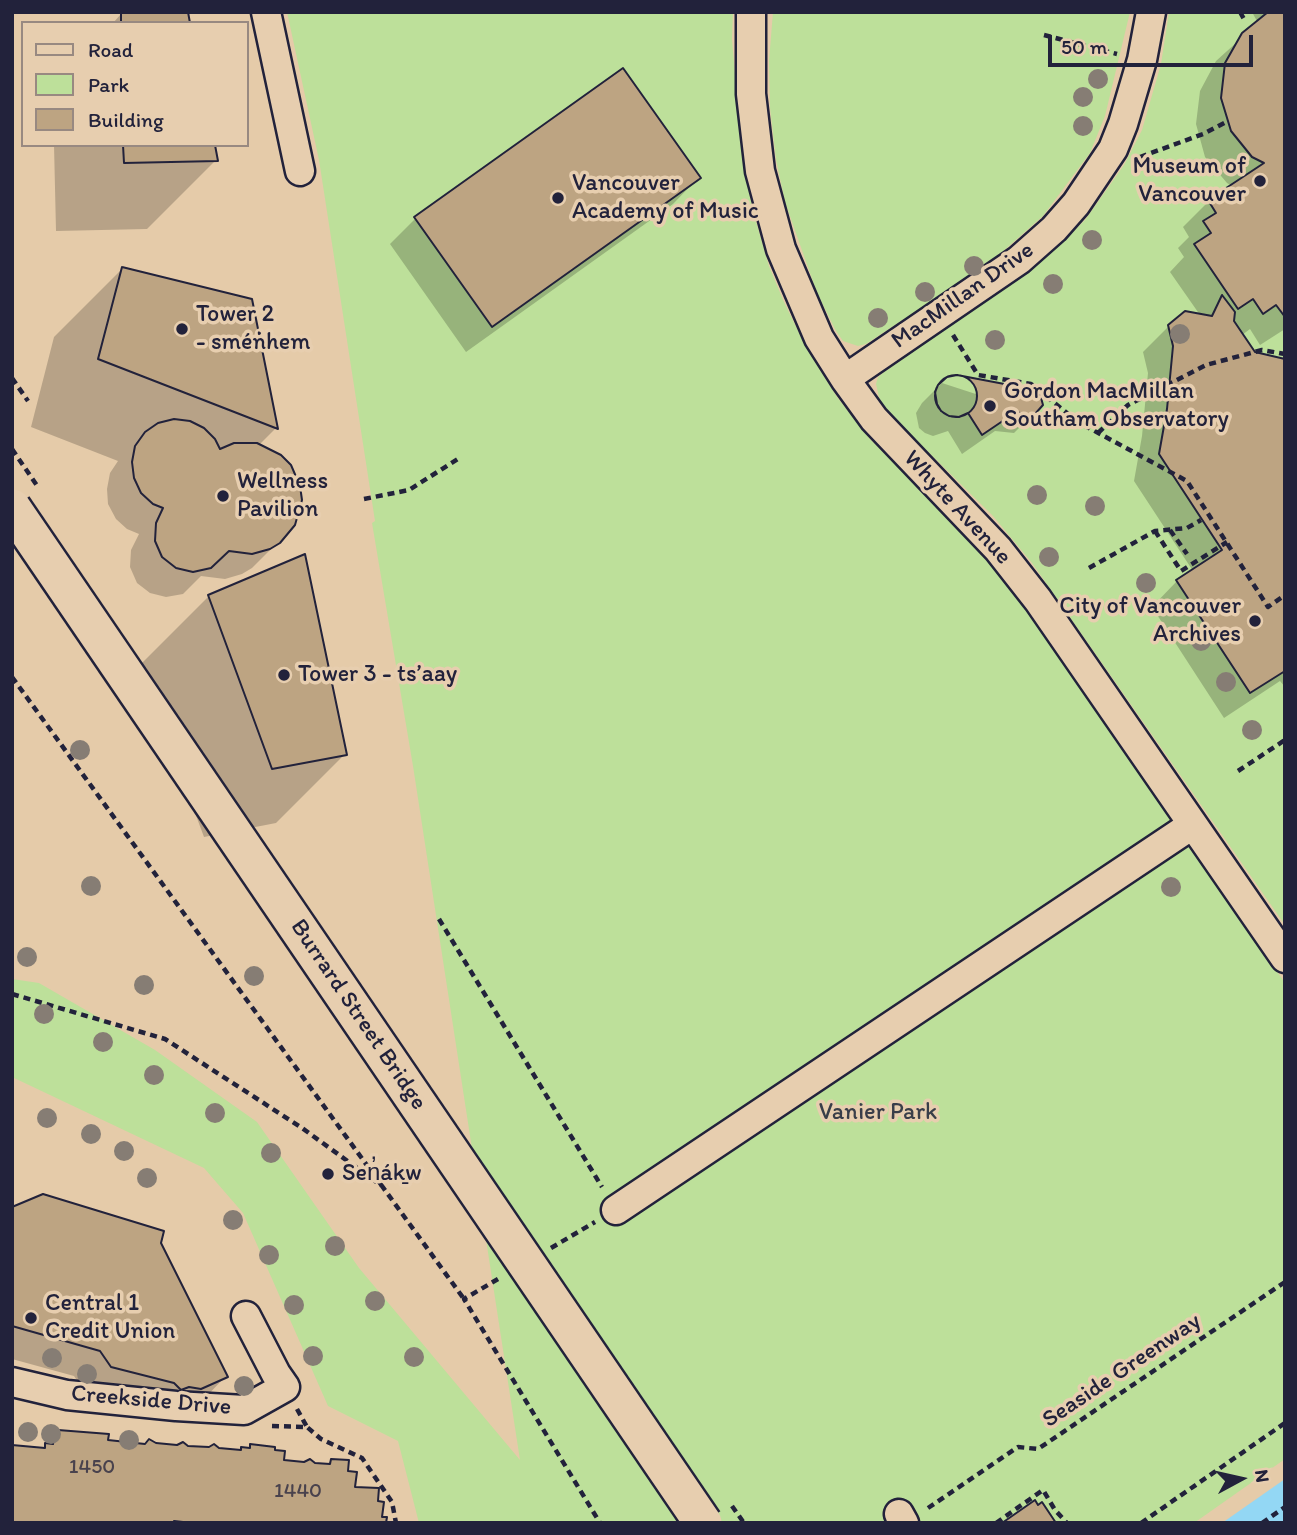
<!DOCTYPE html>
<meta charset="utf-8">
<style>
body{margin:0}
#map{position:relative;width:1297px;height:1535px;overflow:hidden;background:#e5cba9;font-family:Itim,sans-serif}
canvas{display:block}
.frame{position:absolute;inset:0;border:14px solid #22223b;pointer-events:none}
.legend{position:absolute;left:21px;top:21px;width:228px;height:126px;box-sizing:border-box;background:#e7ceaf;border:2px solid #988981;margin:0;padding:9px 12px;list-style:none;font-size:21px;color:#22223b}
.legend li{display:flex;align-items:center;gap:14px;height:35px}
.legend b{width:35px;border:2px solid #988981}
.north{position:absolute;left:1206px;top:1444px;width:70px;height:70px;-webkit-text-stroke:5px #e7ceaf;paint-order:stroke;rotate:82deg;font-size:19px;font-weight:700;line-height:28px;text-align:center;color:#22223b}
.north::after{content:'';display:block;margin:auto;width:24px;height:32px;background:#22223b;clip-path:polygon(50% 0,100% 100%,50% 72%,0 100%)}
.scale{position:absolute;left:1048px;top:35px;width:205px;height:32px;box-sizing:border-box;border:4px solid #22223b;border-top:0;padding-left:9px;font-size:21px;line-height:24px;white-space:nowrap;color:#22223b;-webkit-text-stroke:5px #e7ceaf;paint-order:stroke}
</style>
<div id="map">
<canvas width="1297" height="1535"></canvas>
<div class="frame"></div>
<ul class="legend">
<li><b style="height:9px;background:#e7ceaf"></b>Road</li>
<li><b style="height:19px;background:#bde09a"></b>Park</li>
<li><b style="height:19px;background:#bda482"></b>Building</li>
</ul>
<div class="north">N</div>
<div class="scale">50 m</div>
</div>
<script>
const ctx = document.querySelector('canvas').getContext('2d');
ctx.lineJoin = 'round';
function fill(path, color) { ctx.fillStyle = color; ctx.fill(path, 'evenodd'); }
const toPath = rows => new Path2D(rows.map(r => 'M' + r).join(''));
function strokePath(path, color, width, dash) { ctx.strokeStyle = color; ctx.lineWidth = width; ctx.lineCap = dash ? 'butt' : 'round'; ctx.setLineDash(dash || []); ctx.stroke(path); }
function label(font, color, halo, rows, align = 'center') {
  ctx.font = font + ' Itim,sans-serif'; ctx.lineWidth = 7; ctx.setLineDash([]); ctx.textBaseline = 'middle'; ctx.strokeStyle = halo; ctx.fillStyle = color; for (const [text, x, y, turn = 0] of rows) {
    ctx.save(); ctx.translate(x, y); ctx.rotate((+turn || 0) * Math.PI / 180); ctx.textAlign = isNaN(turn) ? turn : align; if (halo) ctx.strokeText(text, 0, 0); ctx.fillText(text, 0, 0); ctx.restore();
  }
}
const green = toPath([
 [287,12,733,12,732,39,742,157,753,211,769,266,784,302,806,347,837,397,870,439,973,542,1008,581,1285,983,1285,1463,1198,1523,419,1523,398,1441,328,1406,243,1213,204,1168,12,1077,12,979,39,983,155,1050,257,1122,359,1268,520,1460,413,766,372,523,375,521,319,160],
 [773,12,1130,12,1105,116,1090,153,1043,216,991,262,866,344,858,346,843,341,836,331,817,293,785,202,776,160,770,108,769,61],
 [1169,12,1285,12,1285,925,1032,563,993,516,891,415,880,401,876,384,878,377,884,372,1048,256,1085,220,1124,165,1142,130,1161,64]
]);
const water = toPath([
 [1285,1463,1285,1523,1198,1523,1285,1463]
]);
const pier = toPath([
 [1285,1459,1285,1479,1222,1523,1194,1523]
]);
const shadow = toPath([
 [1252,12,1285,12,1285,329,1260,345,1250,329,1242,335,1254,353,1285,361,1285,687,1280,681,1224,718,1152,607,1177,581,1193,571,1134,481,1142,436,1148,373,1143,352,1169,326,1200,315,1170,272,1184,257,1178,248,1189,237,1183,227,1209,201,1232,186,1227,183,1205,157,1196,124,1200,91,1216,61,1258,23],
 [121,14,188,23,113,23],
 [54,145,213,145,216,160,147,229,56,231],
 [698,178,673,204,466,352,390,244,415,219],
 [122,269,250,300,276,428,258,446,279,541,252,568,242,574,225,579,201,576,183,594,166,597,150,593,137,583,130,567,131,550,139,534,127,529,116,519,108,504,107,489,110,473,118,461,31,427,54,337],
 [942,383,1034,413,1014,433,995,431,962,454,948,431,933,436,925,433,919,428,916,413,922,403],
 [209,596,345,754,276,823,204,837,140,665],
 [12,1209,159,1244,226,1376,201,1402,85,1392,74,1376,12,1359],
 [59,1432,106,1442,145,1445,155,1444,239,1452,251,1446,282,1462,326,1466,331,1460,346,1473,354,1488,376,1503,380,1518,385,1523,12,1523,41,1450]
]);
const building = toPath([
 [121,12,188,12,190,23,121,23,121,12],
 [1268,12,1285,12,1285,317,1276,305,1263,314,1253,299,1238,309,1194,244,1211,233,1203,221,1216,213,1208,200,1264,163,1252,157,1231,131,1221,98,1225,63,1242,33,1268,12],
 [623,68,701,178,492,327,414,217,623,68],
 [123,145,215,145,218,161,124,163,123,145],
 [122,267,252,299,278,429,98,359,122,267],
 [1222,295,1235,312,1234,321,1255,352,1285,359,1285,671,1250,693,1176,580,1222,550,1159,454,1167,409,1173,346,1168,325,1185,311,1212,316,1222,295],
 [957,375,1036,390,1040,394,1043,405,1035,414,1029,415,1016,412,982,435,968,413,959,417,949,416,941,411,937,404,935,392,938,385,947,377,957,375],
 '935 396a21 21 0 1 1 42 0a21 21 0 1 1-42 0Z',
 [174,419,190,421,204,428,215,439,220,449,234,443,257,443,281,455,291,465,300,486,302,500,295,525,280,543,270,549,252,554,229,551,211,568,193,572,176,568,162,557,155,541,156,523,163,508,153,504,141,493,134,478,132,462,135,446,145,432,158,423,174,419],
 [305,554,347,755,272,769,208,595,305,554],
 [43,1194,164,1231,161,1243,228,1377,201,1389,189,1387,181,1390,174,1383,111,1367,100,1351,12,1326,12,1207,43,1194],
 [58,1430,109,1434,108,1440,145,1444,149,1439,156,1443,177,1445,183,1442,188,1446,209,1447,214,1444,219,1448,241,1450,241,1447,250,1448,250,1444,275,1447,275,1450,285,1451,284,1460,304,1462,310,1459,315,1463,330,1464,331,1459,349,1460,348,1471,357,1472,355,1487,379,1488,378,1501,384,1502,382,1517,387,1517,386,1523,192,1523,174,1521,174,1523,12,1523,12,1445,45,1448,45,1443,53,1444,54,1437,58,1437,58,1430],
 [1035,1500,1038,1505,1042,1502,1056,1523,1002,1523,1035,1500]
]);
const path = toPath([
 [1240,12,1244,19],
 [1044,35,1117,54],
 [1140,157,1203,134,1228,121],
 [953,335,978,375,1031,384,1078,422,1187,481,1268,607,1285,595],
 [12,378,28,401],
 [1098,433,1128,405,1206,365,1262,350,1285,354],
 [364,499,409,490,461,457],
 [1170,530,1187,554],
 [1155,531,1181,571,1227,542],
 [1089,568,1155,531,1187,528,1201,520],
 [12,677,382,1186],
 [1238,771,1285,740],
 [439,919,602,1187],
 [12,994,165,1039,302,1128,382,1186,464,1299],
 [551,1248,595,1222],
 [498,1279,464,1299,600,1523],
 [297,1409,307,1427],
 [272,1426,307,1427,321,1439,362,1458,392,1502,396,1523],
 [928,1508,1018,1447,1038,1449,1285,1282],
 [996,1523,1043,1490,1055,1510,1067,1523],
 [1141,1523,1285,1423],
 [1262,1523,1285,1507]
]);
const minor = toPath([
 [266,12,300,171],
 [751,12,751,94,760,171,781,249,819,338,845,379,874,419,998,549,1038,600,1285,958],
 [845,379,1019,260,1054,229,1076,204,1113,149,1123,124,1142,60,1151,12],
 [616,1210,1192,825],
 [12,1382,67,1395,176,1406,244,1410,285,1387,276,1374,246,1316],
 [899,1514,904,1523]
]);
const pathBridge = toPath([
 [12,449,38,487],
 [732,1506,744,1523]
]);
const majorBridge = toPath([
 [12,508,703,1523]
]);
const trees = [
 [1098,79],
 [1083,97],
 [1083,126],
 [1092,240],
 [974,266],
 [1053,284],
 [925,292],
 [878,318],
 [1180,334],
 [995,340],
 [1037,495],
 [1095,506],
 [1049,557],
 [1146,583],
 [1201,641],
 [1226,682],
 [1252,730],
 [80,750],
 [91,886],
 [1171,887],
 [27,957],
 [254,976],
 [144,985],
 [44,1014],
 [103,1042],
 [154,1075],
 [215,1113],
 [47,1118],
 [91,1134],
 [124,1151],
 [271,1153],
 [147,1178],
 [233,1220],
 [335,1246],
 [269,1255],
 [375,1301],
 [294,1305],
 [313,1356],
 [414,1357],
 [52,1358],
 [87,1374],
 [244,1386],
 [28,1432],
 [51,1434],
 [129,1440]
];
const markers = [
 [1260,181,7,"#22223b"],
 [558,198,7,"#22223b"],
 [182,329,7,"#22223b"],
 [990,406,7,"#22223b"],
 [223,496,7,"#22223b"],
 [1255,621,7,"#22223b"],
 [284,675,7,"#22223b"],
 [328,1174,7,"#22223b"],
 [31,1318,7,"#22223b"]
];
const numberNames = [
 ["1450",92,1468],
 ["1440",298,1492]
];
const poiNames = [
 ["Museum of",1246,167,"right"],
 ["Vancouver",1246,195,"right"],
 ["Vancouver",572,184],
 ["Academy of Music",572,212],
 ["Tower 2",196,315],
 ["- sméṅhem",196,343],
 ["Gordon MacMillan",1004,392],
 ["Southam Observatory",1004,420],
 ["Wellness",237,482],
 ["Pavilion",237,510],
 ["City of Vancouver",1241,607,"right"],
 ["Archives",1241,635,"right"],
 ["Tower 3 - ts’aay",298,675],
 ["Sen̓áḵw",342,1174],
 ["Central 1",45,1304],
 ["Credit Union",45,1332]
];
const streetNames = [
 ["MacMillan Drive",963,296,-35],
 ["Whyte Avenue",957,508,47],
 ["Burrard Street Bridge",358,1015,56],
 ["Seaside Greenway",1122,1371,-34],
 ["Creekside Drive",151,1401,5]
];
const parkNames = [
 ["Vanier Park",878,1113]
];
fill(green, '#bde09a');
fill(water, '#93d7f4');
strokePath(water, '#668faa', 2);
fill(pier, '#e5cba9');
fill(shadow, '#0003');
fill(building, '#bda482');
strokePath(building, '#22223b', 2);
strokePath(minor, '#22223b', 33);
strokePath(path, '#22223b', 4.5, [7, 5]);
strokePath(minor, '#e7ceaf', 28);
strokePath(majorBridge, '#22223b', 42, []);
strokePath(pathBridge, '#22223b', 4.5, [7, 5]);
strokePath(majorBridge, '#e7ceaf', 37);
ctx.fillStyle = '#867d74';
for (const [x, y] of trees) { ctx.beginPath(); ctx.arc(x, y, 10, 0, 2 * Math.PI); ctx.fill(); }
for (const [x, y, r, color] of markers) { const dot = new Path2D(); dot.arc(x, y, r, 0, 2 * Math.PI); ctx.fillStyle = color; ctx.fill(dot); strokePath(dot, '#e7ceaf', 2.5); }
label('21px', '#49424d', null, numberNames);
label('24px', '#22223b', '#e7ceaf', poiNames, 'left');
label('24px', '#22223b', '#e7ceaf', streetNames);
label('24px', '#393e49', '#e7ceaf', parkNames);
</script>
